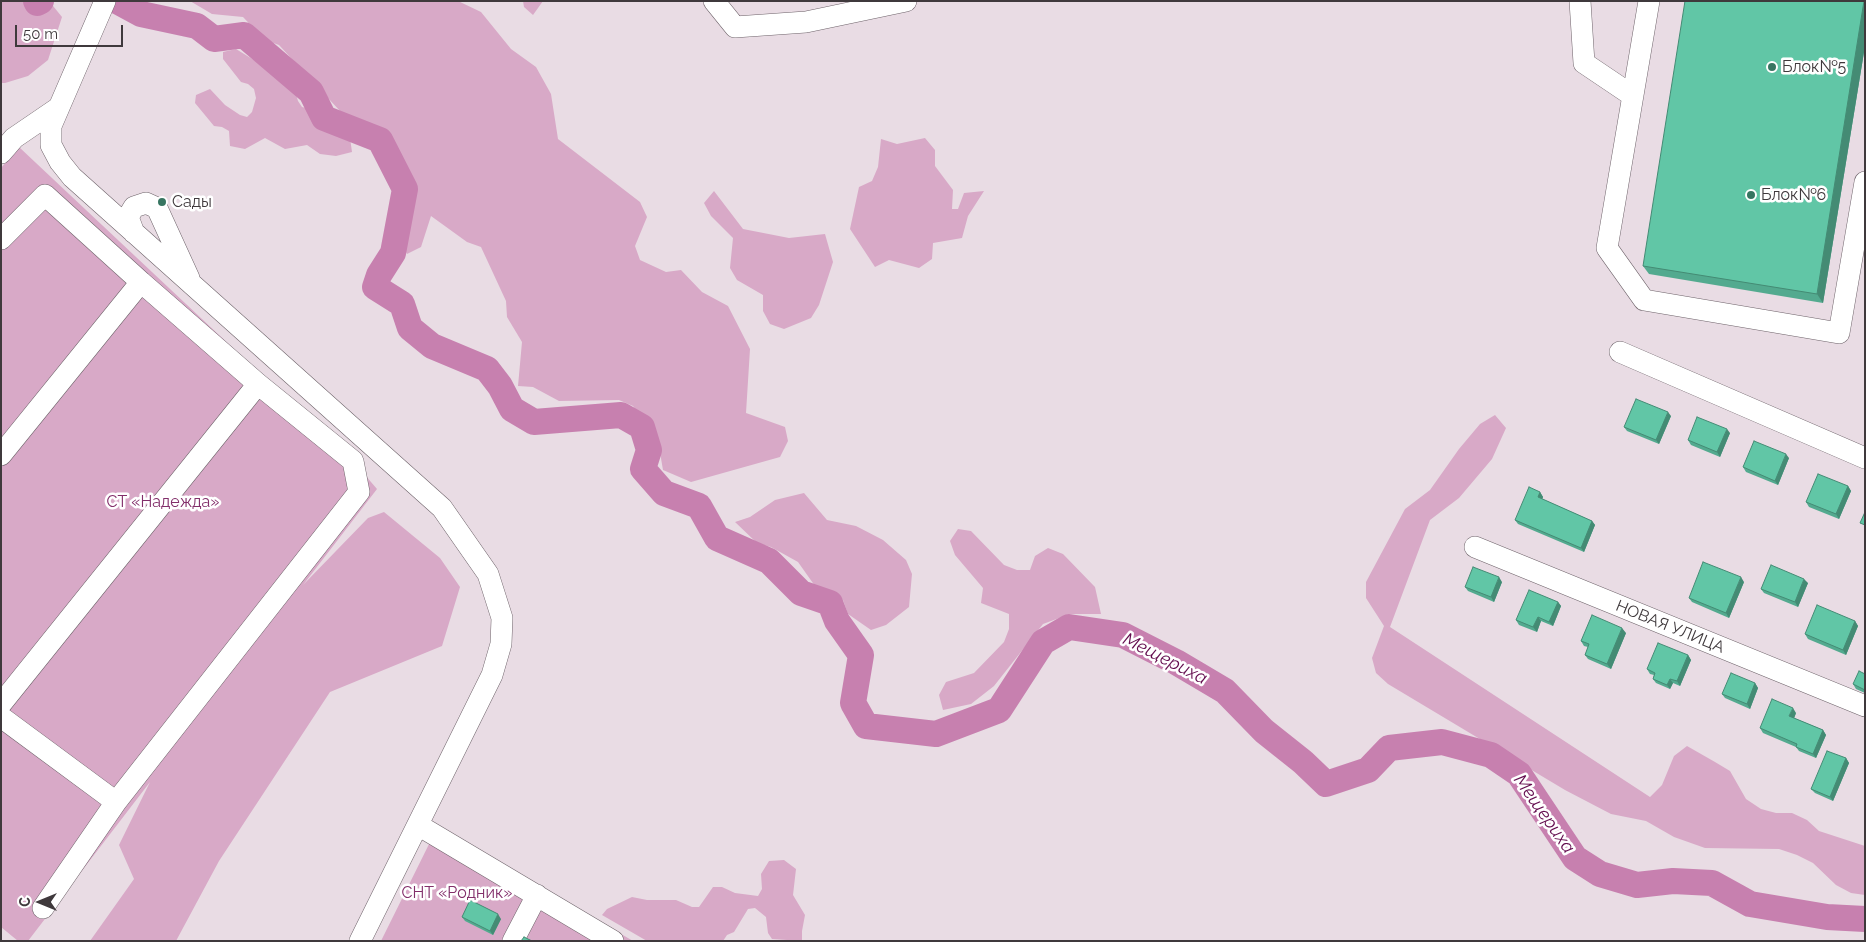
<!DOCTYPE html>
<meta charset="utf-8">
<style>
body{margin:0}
#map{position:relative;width:1866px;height:942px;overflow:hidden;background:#e9dce4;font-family:Raleway,sans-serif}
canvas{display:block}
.frame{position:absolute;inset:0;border:2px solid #3f393c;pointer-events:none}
.north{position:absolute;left:15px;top:877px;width:50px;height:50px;-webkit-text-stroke:4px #fff;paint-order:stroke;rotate:270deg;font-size:14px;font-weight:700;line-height:20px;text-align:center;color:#3f393c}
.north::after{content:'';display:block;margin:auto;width:18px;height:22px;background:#3f393c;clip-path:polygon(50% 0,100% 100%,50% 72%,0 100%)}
.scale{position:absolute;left:15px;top:25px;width:108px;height:22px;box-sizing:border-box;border:2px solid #3f393c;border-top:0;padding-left:6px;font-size:15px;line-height:18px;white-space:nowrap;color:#3f393c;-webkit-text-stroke:4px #fff;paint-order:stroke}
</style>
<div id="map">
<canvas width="1866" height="942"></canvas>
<div class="frame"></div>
<div class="north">С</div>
<div class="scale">50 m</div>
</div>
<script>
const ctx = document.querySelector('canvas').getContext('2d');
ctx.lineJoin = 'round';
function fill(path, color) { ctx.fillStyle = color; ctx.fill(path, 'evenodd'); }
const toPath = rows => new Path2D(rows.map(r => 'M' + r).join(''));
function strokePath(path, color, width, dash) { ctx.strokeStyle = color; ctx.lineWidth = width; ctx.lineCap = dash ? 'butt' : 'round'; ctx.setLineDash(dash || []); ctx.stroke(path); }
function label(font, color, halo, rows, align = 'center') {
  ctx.font = font + ' Raleway,sans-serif'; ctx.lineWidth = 5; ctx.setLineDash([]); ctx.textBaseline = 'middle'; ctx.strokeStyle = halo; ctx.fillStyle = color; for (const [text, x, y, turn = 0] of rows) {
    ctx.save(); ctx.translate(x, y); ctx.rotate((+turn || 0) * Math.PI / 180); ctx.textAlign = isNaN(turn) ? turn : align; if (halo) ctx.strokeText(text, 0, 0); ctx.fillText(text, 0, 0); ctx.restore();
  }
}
const green = toPath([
 [1,1,49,1,62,17,48,60,28,76,5,83,1,83],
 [190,1,458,1,481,12,511,49,536,67,551,94,558,139,640,202,647,217,635,246,640,260,666,272,681,270,702,292,728,306,750,349,746,413,785,427,788,441,780,457,691,482,663,470,658,441,633,406,619,400,559,401,533,387,518,386,522,342,507,317,506,301,481,247,467,242,431,216,421,247,407,254,401,242,410,184,382,131,340,111,279,45,265,40,243,17,212,14],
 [523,1,543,1,533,15,524,7],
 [236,49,288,81,296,94,298,101,302,107,310,109,318,122,350,138,352,152,336,156,320,154,307,145,285,149,265,138,245,149,230,146,229,131,222,127,214,126,195,103,196,95,210,89,225,105,240,115,247,117,252,112,256,98,254,89,248,84,241,82,223,59,223,52],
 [925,138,935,150,935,166,953,190,952,209,958,209,964,193,984,191,968,216,962,238,933,243,932,259,919,268,889,260,875,267,850,229,859,187,872,181,878,167,881,139,897,144],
 [19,147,353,461,377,489,303,585,368,518,384,512,440,558,460,587,442,646,330,692,219,861,176,941,90,941,134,879,119,845,150,782,28,941,18,941,1,927,1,168],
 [714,191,743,229,789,238,825,234,833,262,819,305,811,318,784,329,770,324,763,311,763,295,737,280,730,268,733,238,711,216,704,203],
 [1495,415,1506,428,1492,459,1459,498,1430,520,1390,627,1650,797,1662,785,1674,756,1687,746,1715,762,1730,771,1746,799,1761,809,1776,813,1792,813,1807,820,1819,831,1865,846,1865,895,1851,893,1836,885,1813,863,1797,855,1779,849,1705,848,1674,837,1646,821,1611,814,1565,790,1388,684,1376,673,1372,658,1384,626,1366,598,1366,582,1405,509,1430,490,1459,449,1480,424],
 [804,493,827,520,856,526,883,540,906,560,912,574,909,607,886,625,871,630,848,614,843,600,815,586,798,562,771,547,757,543,735,522,750,517,775,500],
 [958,529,971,531,1004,565,1017,570,1030,570,1035,556,1048,548,1063,554,1095,587,1101,614,1070,614,1043,624,994,686,971,704,943,710,939,695,946,682,974,673,1004,642,1009,629,1009,614,981,603,983,588,955,555,950,541],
 [438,826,633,941,381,941],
 [784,860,796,869,793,895,805,915,802,931,802,941,772,939,768,933,766,917,755,908,748,909,734,932,727,935,723,941,647,941,602,915,607,909,632,897,647,900,676,900,692,907,699,907,713,887,722,887,735,893,758,896,762,889,761,874,769,861]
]);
const river = toPath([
 [36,1,37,3,41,1],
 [117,1,141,14,197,26,214,39,244,35,311,92,324,118,380,140,405,189,393,253,379,275,375,287,402,304,410,328,432,346,487,369,500,386,512,409,534,422,621,415,642,427,649,450,643,469,664,493,699,506,717,538,769,561,801,593,830,603,837,621,861,655,853,703,866,726,936,734,999,710,1043,642,1069,627,1123,635,1176,662,1225,691,1264,731,1303,762,1326,784,1368,770,1389,748,1442,742,1491,755,1519,774,1575,858,1600,874,1637,885,1673,881,1712,883,1750,904,1827,917,1865,919]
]);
const minor = toPath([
 [105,1,51,126,51,145,60,162,72,177,442,508,488,574,502,618,501,644,492,675,360,941],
 [714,1,735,27,806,22,906,1],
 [1580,1,1584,63,1633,96],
 [1649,1,1607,248,1644,300,1839,333,1865,182],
 [1,153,14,138,58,108],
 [134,233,128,217,134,207,146,203,157,208,189,278],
 [1,239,45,195,141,282,1,455],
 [1620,352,1865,458],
 [1475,547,1865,706],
 [1,704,258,384,141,282],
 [1,717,116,802],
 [418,825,613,941],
 [43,908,116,802,359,492,353,461,258,384],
 [513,941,537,895]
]);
const wall = toPath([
 [1865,1,1865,46,1823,303,1649,274,1643,266],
 [1671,416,1659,444,1627,431,1624,427],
 [1730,433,1720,457,1691,445,1688,440],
 [1789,458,1778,485,1746,472,1743,467],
 [1848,486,1851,491,1839,519,1809,507,1806,502],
 [1540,492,1543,497,1542,499,1592,521,1595,525,1584,552,1518,524,1515,520],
 [1502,582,1494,602,1468,591,1465,587],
 [1744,582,1729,618,1692,602,1689,598],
 [1808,583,1798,607,1764,593,1761,589],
 [1558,602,1561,606,1553,626,1541,621,1537,632,1519,625,1516,620],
 [1855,621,1858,626,1846,655,1808,639,1805,634],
 [1626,633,1611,669,1588,659,1585,655,1588,647,1584,646,1581,641],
 [1688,655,1691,660,1680,686,1673,683,1670,689,1656,683,1653,679,1654,675,1650,674,1647,669],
 [1865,674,1865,693,1856,689,1853,684],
 [1755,683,1758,688,1750,709,1725,698,1722,694],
 [1796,713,1794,718,1823,730,1826,735,1816,758,1799,751,1796,747,1763,733,1760,728],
 [1846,758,1849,763,1833,801,1815,793,1811,789],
 [462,917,501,919,493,935,465,921]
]);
const shadedWall = toPath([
 [1864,1,1865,46,1823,303,1817,294],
 [1668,412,1671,416,1659,444,1656,440],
 [1727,429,1730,433,1720,457,1717,452],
 [1786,454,1789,458,1778,485,1775,481],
 [1848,486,1851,491,1839,519,1836,514],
 [1540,492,1543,497,1541,502,1538,497],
 [1592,521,1595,525,1584,552,1581,548],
 [1499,577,1502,582,1494,602,1491,597],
 [1741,577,1744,582,1729,618,1726,613],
 [1804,579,1808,583,1798,607,1795,602],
 [1558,602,1561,606,1553,626,1549,622],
 [1538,617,1541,621,1537,632,1533,627],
 [1855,621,1858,626,1846,655,1843,650],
 [1622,628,1626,633,1611,669,1607,664],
 [1688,655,1691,660,1680,686,1677,681],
 [1670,679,1673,683,1670,689,1667,685],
 [1755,683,1758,688,1750,709,1747,704],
 [1793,708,1796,713,1793,721,1789,716],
 [1823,730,1826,735,1816,758,1813,754],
 [1846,758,1849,763,1833,801,1830,797],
 [498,914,501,919,493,935,490,931]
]);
const building = toPath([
 [1685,1,1864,1,1817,294,1643,266,1685,1],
 [1636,399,1668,412,1656,440,1624,427,1636,399],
 [1697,417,1727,429,1717,452,1688,440,1697,417],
 [1754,441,1786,454,1775,481,1743,467,1754,441],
 [1818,474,1848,486,1836,514,1806,502,1818,474],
 [1529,487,1540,492,1538,497,1592,521,1581,548,1515,520,1529,487],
 [1865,512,1865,525,1860,523,1865,512],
 [1703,562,1741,577,1726,613,1689,598,1703,562],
 [1771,565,1804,579,1795,602,1761,589,1771,565],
 [1473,567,1499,577,1491,597,1465,587,1473,567],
 [1529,590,1558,602,1549,622,1538,617,1533,627,1516,620,1529,590],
 [1817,605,1855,621,1843,650,1805,634,1817,605],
 [1592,615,1622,628,1607,664,1585,655,1589,644,1581,641,1592,615],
 [1658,643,1688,655,1677,681,1670,679,1667,685,1653,679,1655,673,1647,669,1658,643],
 [1859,671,1865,674,1865,690,1853,684,1859,671],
 [1731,673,1755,683,1747,704,1722,694,1731,673],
 [1772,699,1793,708,1789,716,1823,730,1813,754,1796,747,1797,744,1760,728,1772,699],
 [1827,751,1846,758,1830,797,1811,789,1827,751],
 [470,900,498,914,490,931,462,917,470,900],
 [524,937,532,941,521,941,524,937]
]);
const markers = [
 [1772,67,5,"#377561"],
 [1751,195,5,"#377561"],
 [162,202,5,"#377561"]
];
const poiNames = [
 ["Блок№5",1782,67],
 ["Блок№6",1761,195],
 ["Сады",172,202]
];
const parkNames = [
 ["СТ «Надежда»",163,502],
 ["СНТ «Родник»",457,893]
];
const streetNames = [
 ["НОВАЯ УЛИЦА",1670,627,22]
];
const waterNames = [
 ["Мещериха",1165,659,27],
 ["Мещериха",1544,814,55]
];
fill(green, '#d8a9c7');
strokePath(river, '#c780af', 26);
strokePath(minor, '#6e636a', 22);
strokePath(minor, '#fff', 21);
fill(wall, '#53aa8f');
fill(shadedWall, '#448b74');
fill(building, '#61c6a6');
strokePath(building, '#448b74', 1);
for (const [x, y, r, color] of markers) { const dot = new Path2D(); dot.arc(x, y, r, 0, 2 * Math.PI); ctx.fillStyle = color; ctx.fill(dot); strokePath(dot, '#fff', 2); }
label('16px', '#3f393c', '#fff', poiNames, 'left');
label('16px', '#822e6a', '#fff', parkNames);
label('16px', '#3f393c', '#fff', streetNames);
label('italic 18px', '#630c4e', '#fff', waterNames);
</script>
